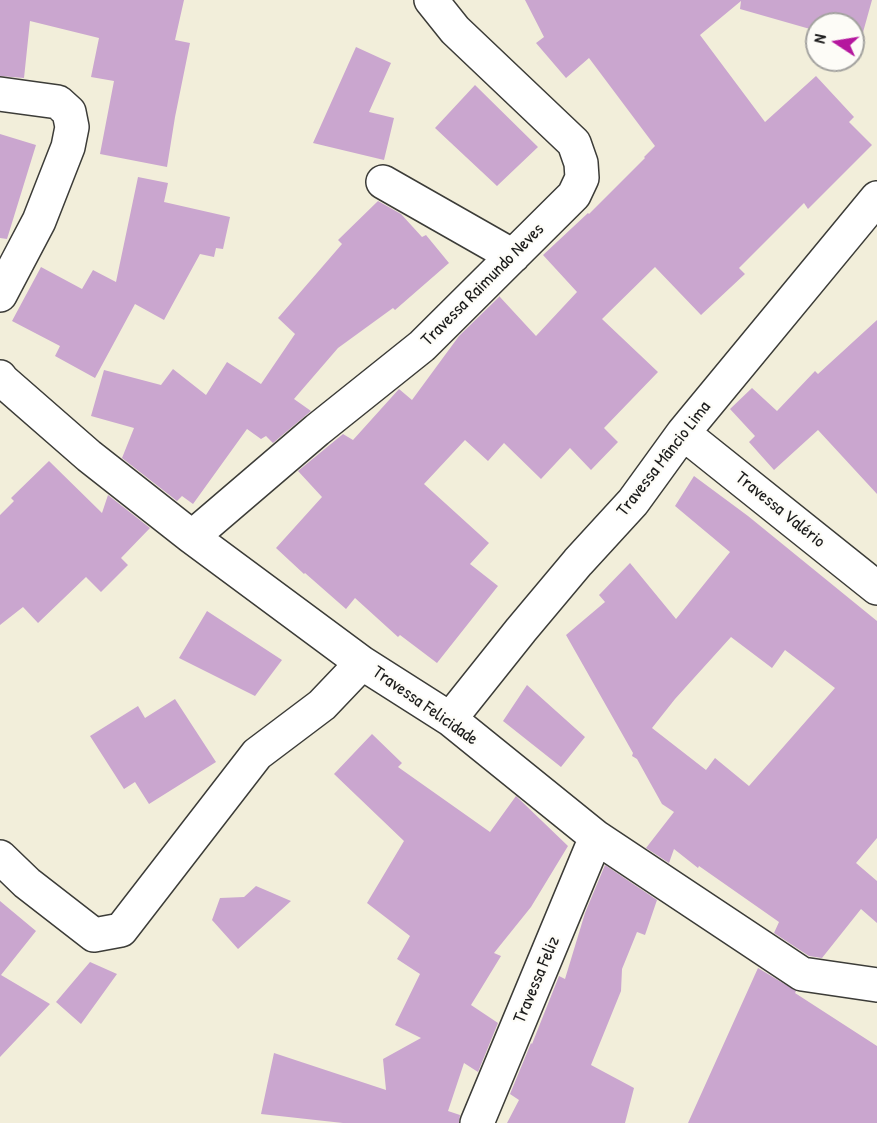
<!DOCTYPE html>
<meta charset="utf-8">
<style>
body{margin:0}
#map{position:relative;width:877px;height:1123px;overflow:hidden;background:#f2eeda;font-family:"Patrick Hand",sans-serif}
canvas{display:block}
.north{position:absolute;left:805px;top:12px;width:60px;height:60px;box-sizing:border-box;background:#fdfcf7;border:2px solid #a3a29f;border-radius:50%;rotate:282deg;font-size:16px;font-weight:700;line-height:24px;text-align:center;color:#1c1c1c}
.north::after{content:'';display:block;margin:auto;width:21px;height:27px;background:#b5179e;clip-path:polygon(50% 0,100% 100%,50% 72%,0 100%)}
</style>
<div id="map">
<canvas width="877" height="1123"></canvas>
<div class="north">N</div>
</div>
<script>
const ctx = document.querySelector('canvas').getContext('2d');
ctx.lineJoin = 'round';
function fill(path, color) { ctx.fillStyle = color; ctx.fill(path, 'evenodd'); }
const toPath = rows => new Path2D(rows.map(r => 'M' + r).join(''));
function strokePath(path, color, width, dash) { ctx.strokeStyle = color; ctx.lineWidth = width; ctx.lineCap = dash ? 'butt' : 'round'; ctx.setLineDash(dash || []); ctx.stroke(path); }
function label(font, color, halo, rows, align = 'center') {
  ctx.font = font + ' "Patrick Hand",sans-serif'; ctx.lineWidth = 4.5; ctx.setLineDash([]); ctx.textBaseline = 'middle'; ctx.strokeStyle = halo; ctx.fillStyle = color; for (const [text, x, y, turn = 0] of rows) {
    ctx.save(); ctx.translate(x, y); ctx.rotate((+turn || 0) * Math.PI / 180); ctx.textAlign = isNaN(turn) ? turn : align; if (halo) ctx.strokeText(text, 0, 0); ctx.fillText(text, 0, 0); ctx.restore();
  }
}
const building = toPath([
 [0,0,184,0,175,40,190,43,175,117,167,167,100,154,114,81,91,77,99,38,30,21,24,78,0,76],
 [525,0,872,0,860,43,853,41,853,24,817,24,817,31,740,9,741,1,700,35,765,122,816,76,854,117,849,122,872,145,808,209,804,203,739,268,745,274,701,315,655,267,602,319,658,372,604,428,618,442,591,470,570,448,541,479,504,443,488,461,465,440,424,484,489,543,470,564,498,586,437,663,400,635,398,637,355,598,346,609,305,573,304,574,276,548,322,497,298,471,343,434,353,440,399,389,412,400,459,336,500,296,500,297,536,336,577,292,543,255,588,213,589,214,645,158,644,157,655,146,589,58,566,78,536,43,544,37],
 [356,47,391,63,369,112,394,118,384,160,313,143],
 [475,85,538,147,497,186,435,128],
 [0,134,36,145,7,239,0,238],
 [138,177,168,183,164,202,230,217,223,249,216,248,214,257,200,254,164,320,135,304,95,378,55,356,60,346,12,321,41,267,82,289,93,270,116,282],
 [378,201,401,214,422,237,426,235,449,263,395,310,393,308,338,348,294,399,311,411,273,443,266,436,261,439,247,429,193,504,182,496,177,501,122,458,134,428,91,416,104,370,161,385,173,369,206,395,227,362,261,384,295,334,278,318,342,244,338,240],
 [877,320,877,494,818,430,774,470,749,442,755,436,730,409,752,388,777,411,815,371,818,374],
 [49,461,102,513,108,495,150,528,121,558,128,565,101,592,86,577,38,623,23,607,0,625,0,515,14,501,11,498],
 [694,476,748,516,877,621,877,838,856,863,877,881,877,923,861,909,822,958,809,956,774,933,779,922,699,866,698,868,674,849,669,863,646,848,674,812,662,804,637,759,632,756,633,753,566,635,605,602,599,595,630,563,676,619,730,552,675,506],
 [731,637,772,668,785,650,835,688,749,786,715,758,706,770,652,728,675,699],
 [207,611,282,660,255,696,179,658],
 [527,685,585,737,561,767,503,721],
 [175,699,216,762,149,804,135,782,124,789,90,736,138,706,145,718],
 [372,734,402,763,398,767,490,832,516,796,568,846,531,907,494,953,501,956,471,1005,498,1023,478,1072,464,1063,448,1111,460,1115,459,1123,343,1123,261,1114,274,1053,386,1090,383,1059,421,1038,395,1025,420,974,397,959,410,936,367,903,404,841,334,774],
 [605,865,657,900,645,935,637,932,622,969,621,991,591,1065,634,1088,625,1123,507,1123,519,1100,510,1094,531,1043,532,1044,559,976,565,979,585,913],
 [256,886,291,901,238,949,212,920,220,898,244,897],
 [0,901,36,931,1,975,50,1004,0,1057],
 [90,962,117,974,81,1024,56,1002],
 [758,968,796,991,795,993,877,1046,877,1123,688,1123]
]);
const minor = toPath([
 [0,94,58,102,69,112,72,127,68,147,39,221,0,295],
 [383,182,513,256],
 [0,377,2,380,89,456,192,537,362,663,450,719,596,837,802,974,877,985],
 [683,433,877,588],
 [192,537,317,430,422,346,574,195,582,178,581,163,574,143,455,30,431,0],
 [450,719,521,630,578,562,633,502,683,433,877,198],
 [0,857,27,883,94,935,121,930,257,754,322,705,362,663],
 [477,1123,596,837]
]);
const streetNames = [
 ["Travessa Raimundo Neves",483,285,-45],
 ["Travessa Mâncio Lima",664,459,-52],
 ["Travessa Valério",780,510,39],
 ["Travessa Felicidade",425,706,35],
 ["Travessa Feliz",537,980,-67]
];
fill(building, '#caa6cf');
strokePath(minor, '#3c3c38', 36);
strokePath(minor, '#fff', 33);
label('18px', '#1c1c1c', '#fdfcf7', streetNames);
</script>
